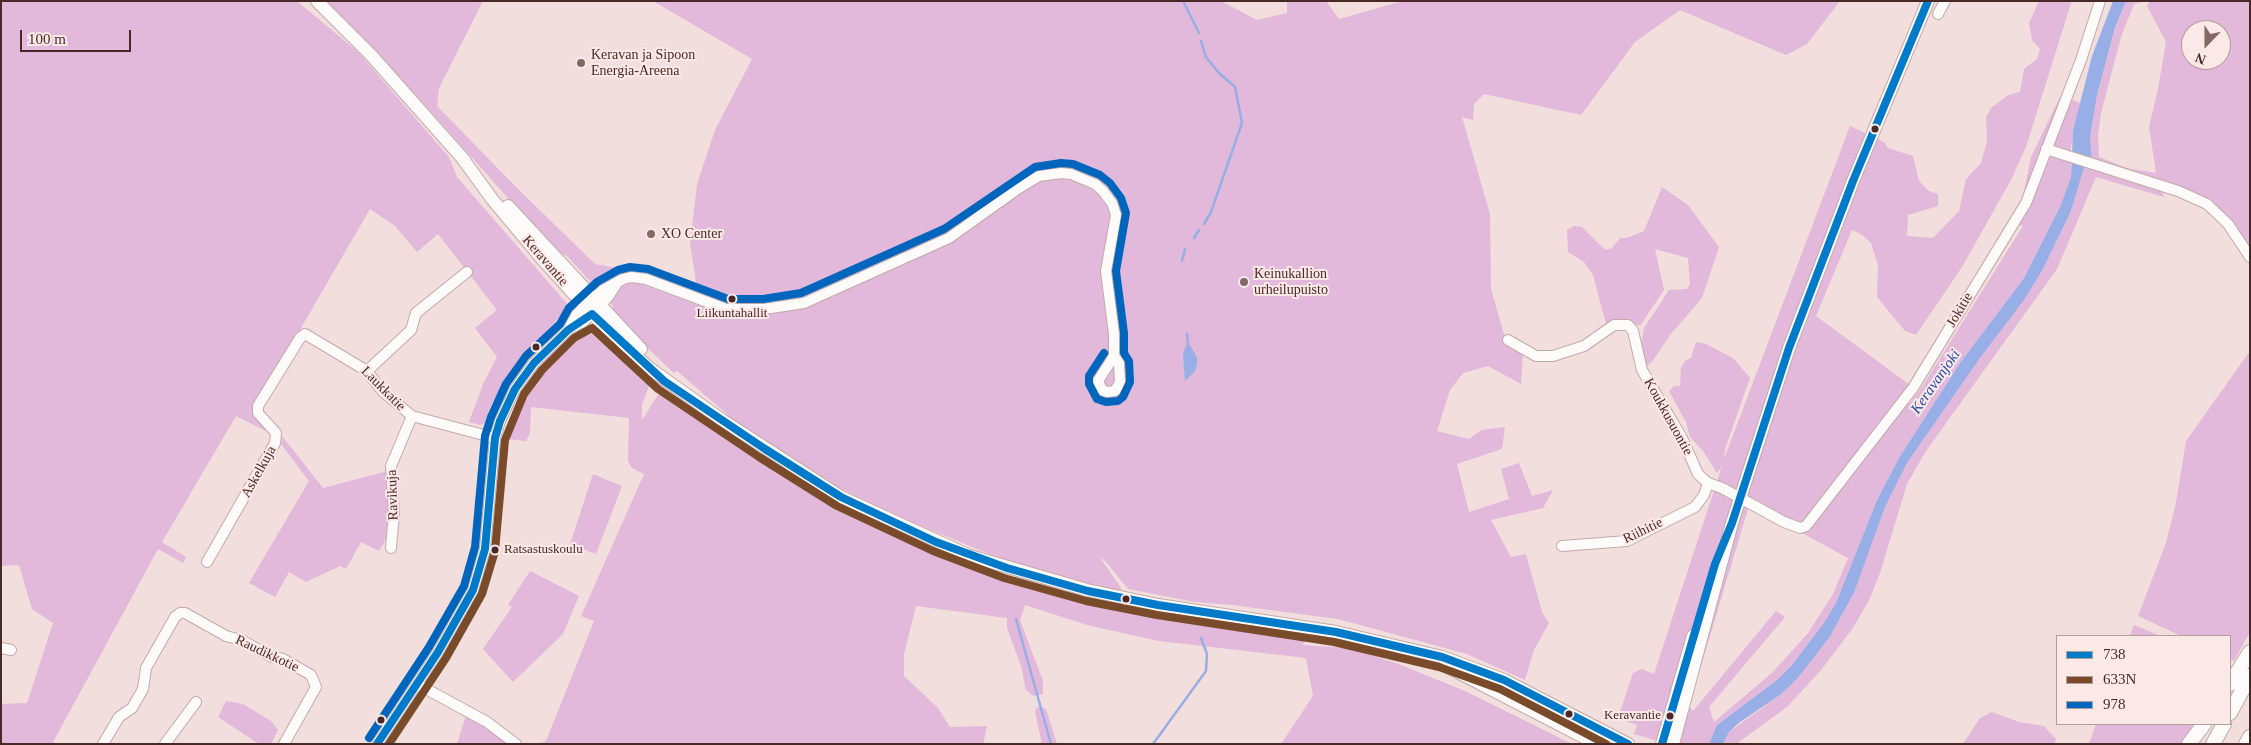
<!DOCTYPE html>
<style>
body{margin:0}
#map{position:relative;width:2251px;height:745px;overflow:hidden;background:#f2dedc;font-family:Georgia,serif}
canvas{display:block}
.frame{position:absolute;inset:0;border:2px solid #492927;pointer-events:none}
.legend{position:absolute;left:2056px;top:635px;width:175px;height:90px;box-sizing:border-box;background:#fbe9e7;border:1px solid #b49c9a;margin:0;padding:6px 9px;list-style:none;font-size:15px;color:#492927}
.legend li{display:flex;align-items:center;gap:10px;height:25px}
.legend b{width:25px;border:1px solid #b49c9a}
.north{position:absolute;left:2181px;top:20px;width:50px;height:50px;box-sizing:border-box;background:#fbe9e7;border:1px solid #b49c9a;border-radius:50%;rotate:202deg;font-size:14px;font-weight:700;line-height:20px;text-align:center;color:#492927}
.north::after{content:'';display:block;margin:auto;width:18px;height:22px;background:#846866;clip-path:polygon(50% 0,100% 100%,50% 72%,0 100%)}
.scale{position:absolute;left:20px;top:30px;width:111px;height:22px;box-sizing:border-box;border:2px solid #492927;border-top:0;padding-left:6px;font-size:15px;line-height:18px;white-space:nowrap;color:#492927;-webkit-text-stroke:4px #fbe9e7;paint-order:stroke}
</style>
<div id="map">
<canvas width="2251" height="745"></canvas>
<div class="frame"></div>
<ul class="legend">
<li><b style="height:6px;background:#007ac9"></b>738</li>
<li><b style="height:6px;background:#7a4b2a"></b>633N</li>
<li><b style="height:6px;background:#0065bd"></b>978</li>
</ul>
<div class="north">N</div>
<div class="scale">100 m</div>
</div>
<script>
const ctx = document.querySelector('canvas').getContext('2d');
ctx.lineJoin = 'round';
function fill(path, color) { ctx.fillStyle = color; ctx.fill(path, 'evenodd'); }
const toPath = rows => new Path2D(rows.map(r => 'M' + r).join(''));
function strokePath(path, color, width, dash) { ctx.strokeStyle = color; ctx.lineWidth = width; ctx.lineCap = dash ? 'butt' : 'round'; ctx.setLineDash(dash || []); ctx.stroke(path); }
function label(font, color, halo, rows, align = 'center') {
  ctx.font = font + ' Georgia,serif'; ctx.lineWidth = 4; ctx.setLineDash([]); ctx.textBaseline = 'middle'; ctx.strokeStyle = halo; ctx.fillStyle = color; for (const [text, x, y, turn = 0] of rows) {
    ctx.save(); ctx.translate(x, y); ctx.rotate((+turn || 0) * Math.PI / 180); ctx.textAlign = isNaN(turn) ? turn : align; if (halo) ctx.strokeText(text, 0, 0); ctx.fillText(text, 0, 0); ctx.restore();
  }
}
const green = toPath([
 [1,1,297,1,358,52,449,157,457,177,569,306,512,370,490,407,485,423,480,425,469,422,483,384,497,357,475,328,497,310,438,234,417,252,395,226,370,209,301,328,300,337,255,410,272,434,236,416,162,542,186,557,183,563,158,549,52,744,1,744,1,704,27,703,53,623,32,609,19,565,1,566],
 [324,1,483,1,439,88,437,106,518,189,595,264,650,274,698,295,690,243,697,184,715,130,752,59,653,1,1221,1,1257,20,1287,13,1287,1,1326,1,1339,19,1403,1,1840,1,1807,44,1786,55,1680,10,1635,42,1581,115,1484,94,1474,104,1473,120,1462,117,1490,214,1491,289,1505,338,1523,353,1521,384,1488,366,1463,373,1450,390,1437,431,1469,439,1481,430,1505,427,1502,449,1457,464,1469,512,1509,499,1501,469,1519,463,1532,496,1553,490,1543,508,1491,520,1511,557,1526,554,1542,612,1549,623,1534,650,1525,680,1467,654,1338,619,1232,605,1195,602,1128,589,1106,562,1099,556,1121,588,1121,592,1023,568,887,512,838,487,736,422,677,371,674,373,616,318,613,313,613,306,567,256,556,252,417,96],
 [2039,1,2070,1,2071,3,2026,147,2011,180,1962,267,1916,335,1905,331,1877,297,1878,265,1871,243,1862,235,1852,230,1816,316,1910,385,1899,400,1909,404,1922,387,2023,226,2009,223,2022,201,2031,157,2061,95,2080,103,2071,146,2071,177,2060,207,2024,278,1960,363,1899,458,1877,500,1836,603,1824,623,1792,665,1777,680,1717,725,1709,744,1668,744,1634,734,1637,725,1618,718,1633,673,1642,669,1654,674,1722,466,1717,473,1703,451,1690,437,1686,422,1669,391,1674,386,1680,386,1681,367,1686,360,1691,358,1696,342,1706,344,1733,358,1750,378,1725,449,1724,459,1850,126,1884,142,1888,148,1913,156,1919,181,1929,191,1938,194,1938,206,1908,215,1907,236,1933,238,1959,211,1966,179,1981,163,1987,141,1986,117,1991,108,2008,95,2020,92,2024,69,2037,59,2040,49,2032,40,2029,23],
 [1748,509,1802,533,1848,558,1833,594,1808,633,1773,672,1714,722,1709,707,1785,617,1776,611,1693,711,1689,706],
 [2126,1,2144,1,2134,4,2121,37,2101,113,2098,135,2099,157,2127,168,2156,173,2149,127,2158,89,2166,42,2147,6,2150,1,2250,1,2250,252,2233,224,2158,180,2164,197,2096,177,2057,269,1926,451,1907,484,1880,573,1869,600,1853,628,1821,670,1787,707,1736,744,1723,744,1729,732,1780,695,1797,679,1829,638,1854,593,1885,507,1907,463,1980,358,2024,300,2043,269,2071,211,2084,168,2092,158,2090,138,2097,95,2115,29],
 [2191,30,2221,30,2221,60,2191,60],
 [1662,187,1688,205,1719,247,1702,298,1670,335,1654,359,1645,369,1641,344,1644,328,1669,290,1687,289,1690,284,1688,258,1655,249,1664,290,1640,326,1621,320,1606,324,1593,275,1584,262,1568,252,1567,230,1574,226,1582,227,1605,250,1612,248,1620,238,1627,238,1644,231],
 [583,327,650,384,642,404,642,420,658,395,668,391,767,461,878,526,966,560,1003,577,1038,584,1092,598,1138,607,1343,638,1344,640,1305,639,1303,645,1348,648,1396,663,1465,691,1572,744,1281,744,1313,696,1306,658,1159,641,1087,625,1025,605,1020,620,1043,681,1043,694,1033,696,1026,690,1021,666,1007,628,1007,618,916,606,904,654,904,676,938,708,950,727,987,726,983,744,538,744,546,741,594,621,581,616,644,474,632,468,628,461,629,418,531,407,530,433,526,441,506,439,532,374,558,347],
 [2250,351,2250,632,2234,661,2230,660,2230,636,2181,636,2138,616,2166,543,2176,503,2186,441],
 [282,436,323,488,388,471,391,531,379,551,361,542,346,569,340,566,306,582,289,572,275,597,249,583,309,481,281,444],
 [593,474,622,486,596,554,570,544],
 [530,571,579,596,563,634,513,682,483,649,512,607,508,605],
 [2134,625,2149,631,2160,636,2130,636],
 [226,701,243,704,271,721,278,730,271,744,259,744,218,717],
 [1037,707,1046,709,1057,744,1042,744,1035,712],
 [1992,712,2019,722,2044,726,2056,739,2054,744,1963,744,1980,718],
 [466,715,513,744,457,744],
 [2096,724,2196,724,2181,744,2089,744]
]);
const water = toPath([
 [2113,1,2126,1,2115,28,2097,95,2090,138,2092,158,2084,168,2071,211,2043,269,2024,300,1980,358,1907,463,1885,507,1854,593,1829,638,1797,679,1780,695,1740,722,1729,732,1723,744,1709,744,1717,725,1777,680,1792,665,1824,623,1836,603,1877,500,1899,458,1960,363,2024,278,2060,207,2071,177,2073,131,2092,56],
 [1190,345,1197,358,1197,364,1195,371,1185,381,1183,354,1186,346]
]);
const stream = toPath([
 [1183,1,1199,33],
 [1201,41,1206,57,1219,73,1235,87,1242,123,1211,212,1204,224],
 [1194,238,1199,230],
 [1182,261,1185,249],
 [1187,334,1188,345],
 [1016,619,1051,744],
 [1153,744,1206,671,1207,654,1201,638]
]);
const minor = toPath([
 [1938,14,1945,1],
 [2046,149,2178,191,2207,204,2228,224,2250,257],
 [569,329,583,322,592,314,608,297,617,283],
 [1508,340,1536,356,1553,356,1584,346,1614,325,1628,325,1633,331,1642,370,1682,438,1698,474,1708,483,1722,488,1784,522,1800,528,1806,526,1913,388,2026,203,2081,60,2100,1],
 [367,371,411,330,416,313,467,272],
 [1562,546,1627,541,1695,507,1704,495,1708,483],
 [391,548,394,514,391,466,412,416],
 [207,562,275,443,276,433,258,413,258,406,300,338,305,334,367,371,382,391,412,416,495,438],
 [1,648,11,650],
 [417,684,487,722,516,744],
 [103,744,119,717,132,708,143,689,146,668,175,617,180,613,185,613,226,636,241,640,272,657,283,659,311,675,316,687,284,744],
 [165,744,196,702],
 [377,744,438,652,473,590,485,549,495,438,500,421,515,389,534,363,568,330,576,315,585,306,603,290,623,279,631,277,646,279,726,309,764,309,804,303,949,238,1019,188,1039,176,1061,173,1071,174,1095,184,1103,191,1112,203,1116,215,1106,271,1114,334,1114,356,1119,363,1120,382,1115,391,1107,392,1102,390,1098,381,1114,356]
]);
const major = toPath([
 [317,1,371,55,465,161],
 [460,155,492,199,543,260,592,314,649,368,722,420,841,497,970,556,1087,590,1158,605,1336,632,1442,657,1504,680,1628,744],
 [508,206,641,349],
 [1448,667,1597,744],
 [1662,744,1693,636],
 [1673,744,1732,523,1789,348,1853,181,1928,1]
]);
const highway = toPath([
 [2230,684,2250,652],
 [2230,713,2250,676],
 [2189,744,2204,724],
 [2213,744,2224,724],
 [2246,744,2250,737]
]);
const bus1 = toPath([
 [377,744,438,652,473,590,485,549,495,438,500,421,515,389,534,363,568,330,592,314,664,381,765,449,841,497,936,542,1007,568,1088,591,1158,605,1336,632,1442,657,1504,680,1628,744],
 [1662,744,1715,564,1732,523,1789,348,1853,181,1928,1]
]);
const bus2 = toPath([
 [389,744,446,658,482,594,495,551,505,440,524,394,542,370,574,338,592,328,658,389,759,457,837,506,933,551,1004,578,1086,601,1157,615,1334,642,1439,667,1500,689,1606,744]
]);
const bus3 = toPath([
 [369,738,429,647,464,586,475,547,485,436,491,417,506,384,526,356,560,324,569,308,597,282,618,270,630,267,648,269,728,299,763,299,801,293,944,229,1035,167,1061,163,1073,164,1100,175,1110,183,1121,198,1126,213,1116,271,1124,333,1124,353,1129,361,1130,382,1123,397,1118,401,1106,402,1097,399,1089,384,1089,376,1104,353]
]);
const markers = [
 [581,63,5,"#846866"],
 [1875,129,4.5,"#492927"],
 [651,234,5,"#846866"],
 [1244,282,5,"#846866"],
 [732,299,4.5,"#492927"],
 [536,347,4.5,"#492927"],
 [495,550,4.5,"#492927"],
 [1126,599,4.5,"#492927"],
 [1569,714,4.5,"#492927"],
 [1670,716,4.5,"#492927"],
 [381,720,4.5,"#492927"]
];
const busNames = [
 ["Liikuntahallit",732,314],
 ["Ratsastuskoulu",504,550,"left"],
 ["Keravantie",1661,716,"right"]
];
const poiNames = [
 ["Keravan ja Sipoon",591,55],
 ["Energia-Areena",591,71],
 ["XO Center",661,234],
 ["Keinukallion",1254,274],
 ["urheilupuisto",1254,290]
];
const streetNames = [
 ["Keravantie",545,261,49],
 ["Jokitie",1960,310,-59],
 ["Laukkatie",383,389,45],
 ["Koukkusuontie",1668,417,61],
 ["Askelkuja",259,472,-61],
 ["Ravikuja",393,495,-92],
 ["Riihitie",1643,531,-26],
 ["Raudikkotie",267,654,25]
];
const waterNames = [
 ["Keravanjoki",1936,382,-55]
];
fill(green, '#e2b8db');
fill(water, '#97aee6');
strokePath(stream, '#97aee6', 2.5);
strokePath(minor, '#c2aaa9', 12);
strokePath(major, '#c2aaa9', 14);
strokePath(highway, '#c2aaa9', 16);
strokePath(minor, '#fdfafa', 10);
strokePath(major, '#fdfafa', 12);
strokePath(highway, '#fdfafa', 14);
strokePath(bus1, '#007ac9', 8);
strokePath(bus2, '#7a4b2a', 8);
strokePath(bus3, '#0065bd', 8);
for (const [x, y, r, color] of markers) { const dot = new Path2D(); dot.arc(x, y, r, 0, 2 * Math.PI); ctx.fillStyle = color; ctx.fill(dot); strokePath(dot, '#fbe9e7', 2); }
label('13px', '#492927', '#fbe9e7', busNames);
label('14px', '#492927', '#fbe9e7', poiNames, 'left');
label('14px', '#492927', '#fbe9e7', streetNames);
label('italic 15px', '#204aa7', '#fbe9e7', waterNames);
</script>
